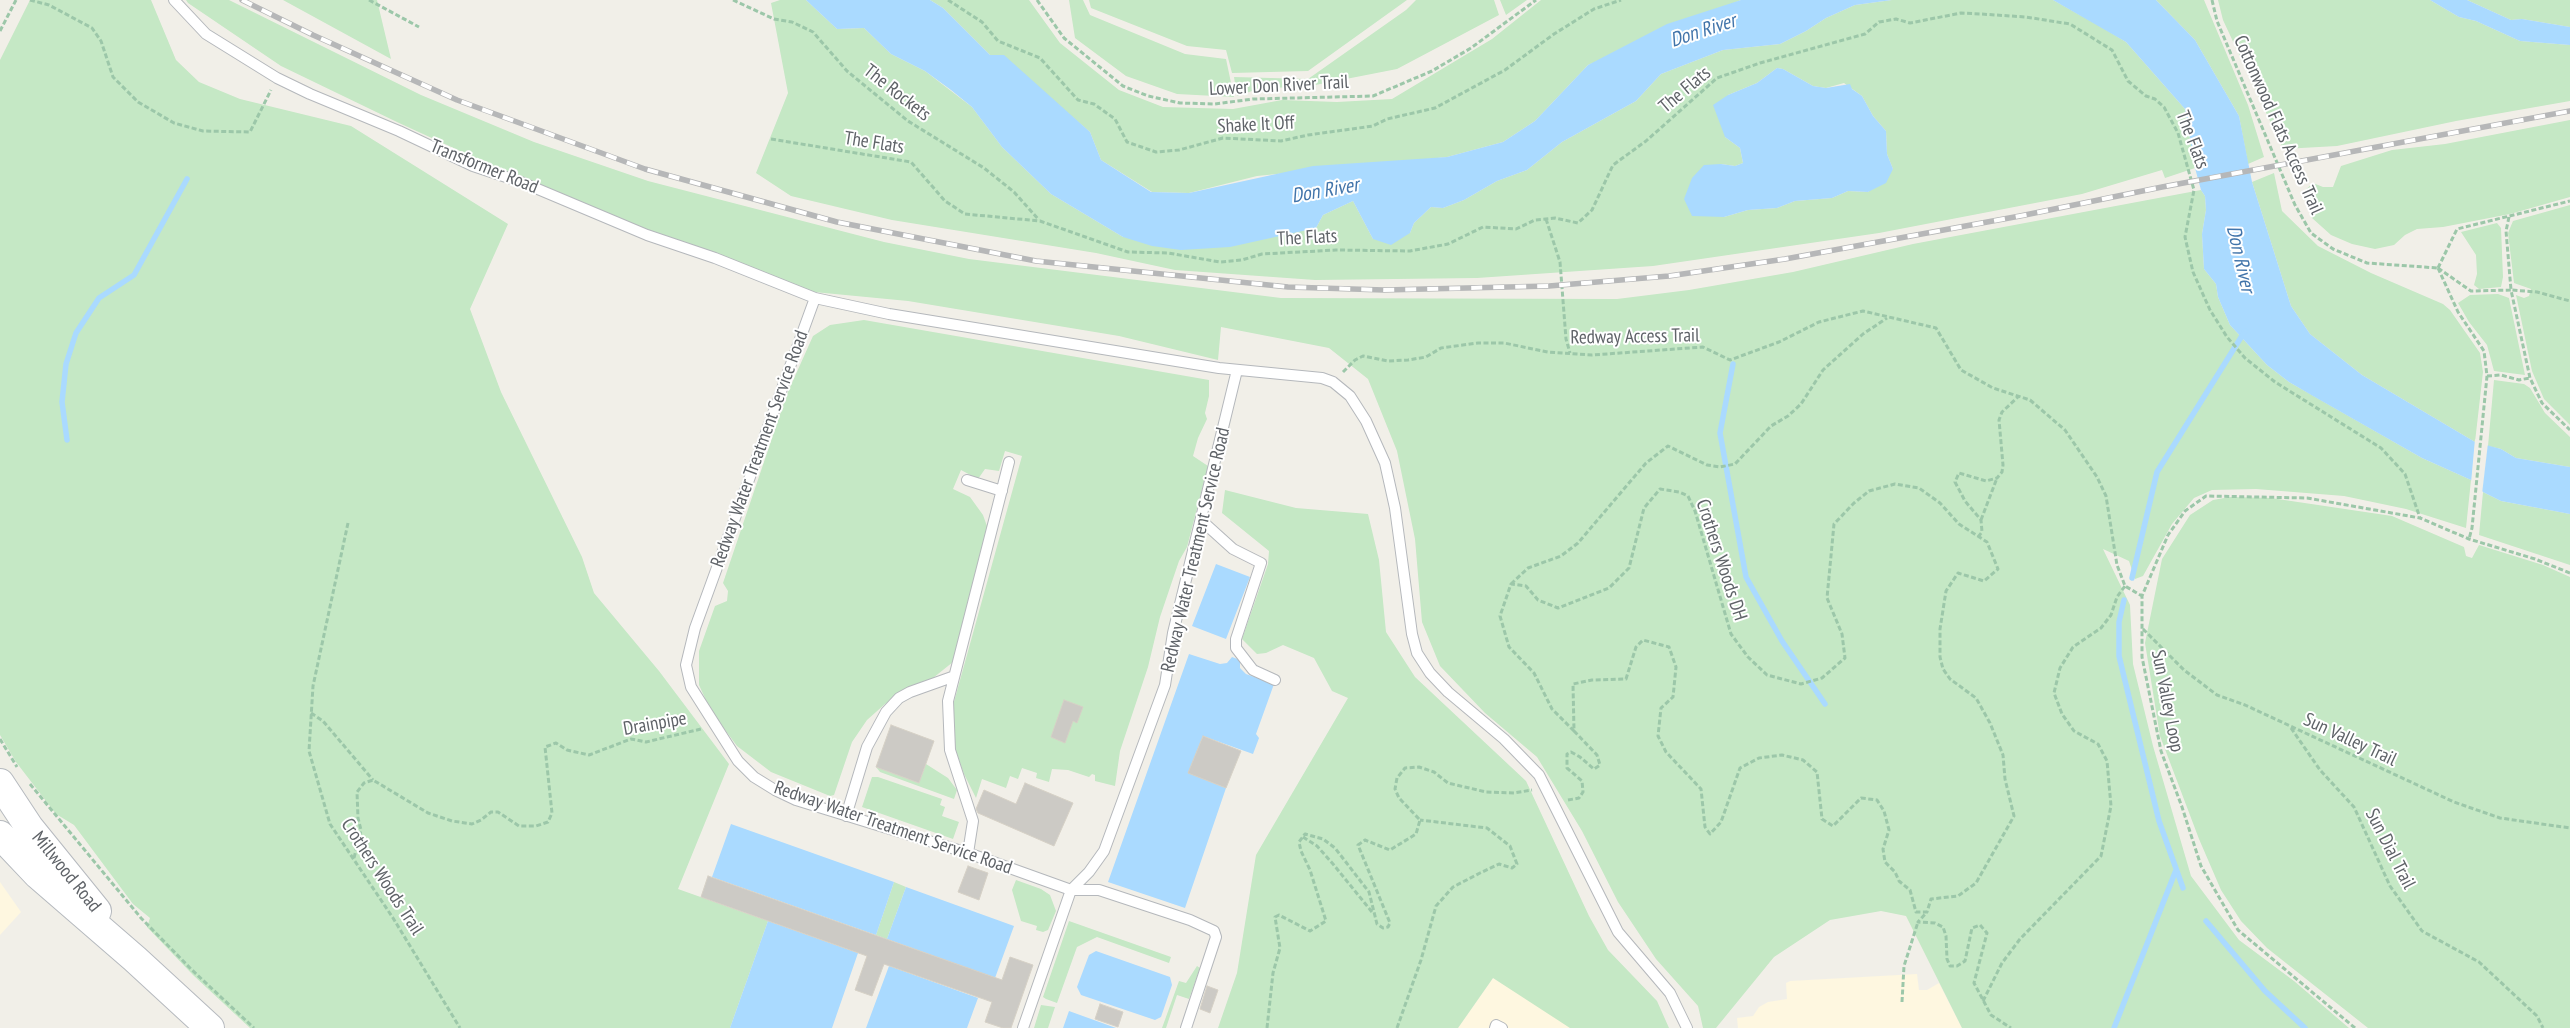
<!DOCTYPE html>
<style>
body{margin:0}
canvas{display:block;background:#f1efe8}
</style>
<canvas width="2570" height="1028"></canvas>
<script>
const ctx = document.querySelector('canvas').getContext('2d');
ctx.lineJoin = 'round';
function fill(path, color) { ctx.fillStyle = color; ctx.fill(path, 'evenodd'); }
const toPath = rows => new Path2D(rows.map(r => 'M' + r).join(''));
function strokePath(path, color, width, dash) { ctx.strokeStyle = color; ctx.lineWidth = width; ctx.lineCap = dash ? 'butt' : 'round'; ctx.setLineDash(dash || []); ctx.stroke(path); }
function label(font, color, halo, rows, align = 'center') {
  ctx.font = font + ' "PT Sans Narrow",sans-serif'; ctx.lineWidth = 4; ctx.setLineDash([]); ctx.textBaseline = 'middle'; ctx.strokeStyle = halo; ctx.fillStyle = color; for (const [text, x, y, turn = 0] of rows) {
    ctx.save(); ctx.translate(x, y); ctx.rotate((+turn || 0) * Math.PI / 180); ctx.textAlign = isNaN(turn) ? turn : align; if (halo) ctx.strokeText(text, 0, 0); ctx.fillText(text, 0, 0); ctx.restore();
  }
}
const commercial = toPath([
 [0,882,21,912,0,935],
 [1917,974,1919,990,1927,990,1939,983,1962,1028,1738,1028,1737,1018,1753,1016,1759,1007,1768,1002,1787,999,1786,983,1790,981],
 [1493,978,1540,1007,1570,1028,1458,1028]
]);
const green = toPath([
 [30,0,151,0,176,60,199,82,240,99,351,126,508,224,470,309,501,392,582,557,594,593,659,671,729,764,678,889,768,921,730,1028,250,1028,193,975,147,927,150,918,133,904,74,825,56,814,16,762,0,735,0,60],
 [186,0,229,0,421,95,534,142,648,181,884,242,969,259,1281,298,1617,299,1689,290,1793,272,1913,244,2201,190,2205,196,2206,210,2202,234,2204,269,2216,284,2218,297,2230,325,2267,365,2289,382,2422,458,2471,480,2466,528,2406,509,2344,496,2256,489,2212,490,2194,498,2172,524,2143,576,2135,579,2129,561,2103,549,2130,605,2133,664,2153,746,2191,876,2239,940,2294,981,2349,1028,1962,1028,1906,916,1881,911,1830,920,1774,957,1716,1028,1703,1028,1698,1006,1656,959,1618,902,1582,831,1537,757,1485,713,1440,666,1422,622,1415,539,1397,451,1368,379,1329,348,1221,327,1218,360,1119,336,908,301,814,292,639,233,399,123,281,66,188,3],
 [283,0,377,0,391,59],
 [780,0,806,0,837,29,864,28,891,54,925,71,972,107,1002,147,1051,194,1123,237,1273,236,1316,228,1323,215,1353,201,1373,239,1410,233,1414,223,1431,207,1443,208,1464,200,1497,181,1527,170,1562,142,1636,101,1661,74,1723,50,1780,44,1806,31,1826,18,1855,5,1892,0,2053,0,2103,28,2126,42,2185,109,2195,168,2165,178,2162,170,2082,194,1879,233,1653,266,1477,278,1315,280,1175,270,1096,253,892,220,791,196,756,173,788,93,771,3],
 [1777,68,1783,69,1813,86,1826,88,1844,83,1862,96,1873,116,1886,131,1887,154,1893,169,1868,192,1848,191,1832,198,1795,201,1777,208,1748,210,1724,217,1721,164,1735,166,1743,163,1740,148,1725,137,1728,95,1757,83],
 [930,0,1029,0,1060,43,1119,90,1163,107,1233,109,1282,100,1337,102,1392,99,1492,39,1541,0,1741,0,1588,65,1535,121,1503,142,1447,157,1257,176,1189,193,1152,192,1101,160,1090,132,1057,104,990,55,943,8],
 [1069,0,1083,0,1090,15,1185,54,1226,59,1234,97,1177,94,1126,76,1075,38],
 [1089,0,1407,0,1308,71,1232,73,1226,50,1187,46,1091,8],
 [1416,0,1494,0,1499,15,1397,69,1305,87,1261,88,1237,96,1234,77,1308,79,1406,10],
 [1500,0,1527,0,1506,15],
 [2156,0,2204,0,2248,105,2264,157,2248,164,2239,116,2195,40],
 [2218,0,2430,0,2459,17,2476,21,2520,41,2570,45,2570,101,2456,121,2337,146,2283,149,2223,20],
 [2467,0,2570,0,2570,27,2522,19,2511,20],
 [2570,120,2570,197,2510,214,2443,227,2417,229,2405,235,2394,245,2375,249,2352,244,2331,235,2312,218,2302,193,2313,183,2323,187,2333,187,2341,166,2392,150,2445,144],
 [2274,173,2282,211,2318,246,2371,273,2443,304,2450,310,2480,353,2483,372,2475,442,2362,375,2310,334,2291,306,2252,182],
 [2570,205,2570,425,2544,399,2532,371,2516,295,2524,298,2529,296,2531,289,2514,283,2508,233,2513,221],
 [2497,223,2501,228,2503,277,2501,287,2479,289,2474,285,2477,274,2476,255,2461,232],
 [2498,294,2509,298,2525,375,2494,371,2487,345,2469,322,2458,303,2470,295],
 [864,320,1209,380,1209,396,1205,413,1207,419,1198,438,1193,456,1208,466,1187,547,1179,561,1160,617,1148,667,1120,751,1115,786,1095,781,1095,775,1092,774,1089,777,1068,770,1052,769,1049,782,1036,778,1037,773,1022,768,1018,779,1010,776,1006,788,982,779,976,798,964,774,954,746,952,709,1022,456,1005,451,999,471,985,469,978,479,961,470,953,489,970,497,983,515,988,529,953,662,933,678,885,704,867,720,852,742,834,795,830,796,771,772,737,746,711,711,699,685,699,651,715,606,727,601,728,591,723,583,787,394,813,336,830,325],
 [2494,380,2524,384,2530,388,2545,413,2570,437,2570,467,2516,458,2501,449,2488,446],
 [1225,490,1296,508,1368,514,1379,560,1386,632,1415,677,1526,781,1589,916,1608,950,1657,1001,1669,1028,1570,1028,1493,978,1458,1028,1218,1028,1237,973,1256,855,1348,698,1332,691,1314,658,1283,645,1266,653,1257,654,1242,639,1268,564,1269,551,1222,513],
 [2483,492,2501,501,2570,514,2570,565,2479,535],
 [2230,497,2271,498,2392,516,2464,547,2466,556,2472,558,2479,545,2543,565,2570,577,2570,1028,2368,1028,2267,948,2241,921,2221,890,2199,839,2160,736,2145,643,2162,559,2190,515,2213,500],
 [926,764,948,778,957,790,954,799,880,772,876,767,919,783],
 [872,777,878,777,942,799,940,805,945,807,942,816,959,822,953,839,862,807],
 [1016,880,1041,889,1050,895,1056,911,1048,930,1043,932,1036,930,1037,926,1021,921,1012,890],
 [894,882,906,887,887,939,876,935],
 [1069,921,1171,957,1169,963,1097,937,1077,947,1057,1003,1046,999,1043,997],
 [1197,966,1200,968,1189,999,1177,995,1166,1028,1162,1028,1179,981,1186,983],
 [1041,1005,1055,1007,1048,1028,1034,1028]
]);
const water = toPath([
 [806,0,930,0,943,8,990,55,1004,55,1090,132,1101,160,1151,192,1189,193,1313,166,1447,157,1503,142,1535,121,1588,65,1667,24,1741,0,1892,0,1855,5,1826,18,1806,31,1780,44,1723,50,1661,74,1636,101,1562,142,1527,170,1497,181,1464,200,1443,208,1431,207,1414,223,1410,233,1391,245,1373,239,1353,201,1323,215,1316,228,1230,247,1181,250,1152,246,1123,237,1051,194,1002,147,972,107,951,90,925,71,891,54,864,28,837,29],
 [2041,0,2156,0,2195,40,2239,116,2252,182,2291,306,2310,334,2362,375,2475,442,2501,449,2516,458,2570,467,2570,514,2501,501,2483,492,2471,480,2422,458,2313,396,2289,382,2267,365,2230,325,2218,297,2216,284,2204,269,2202,234,2206,210,2205,196,2201,190,2195,168,2185,109,2126,42,2053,0],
 [2430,0,2467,0,2511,20,2522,19,2570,27,2570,45,2520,41,2476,21,2459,17],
 [1777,68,1783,69,1813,86,1826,88,1850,84,1852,89,1862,96,1873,116,1886,131,1887,154,1893,169,1886,183,1868,192,1848,191,1832,198,1795,201,1777,208,1748,210,1724,217,1692,216,1684,199,1692,178,1704,165,1721,164,1735,166,1743,163,1740,148,1725,137,1713,105,1728,95,1757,83],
 [1216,564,1250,577,1226,639,1192,626],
 [1189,654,1220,664,1227,663,1232,657,1240,660,1240,668,1246,674,1274,684,1256,734,1259,738,1253,754,1203,736,1189,773,1226,788,1185,908,1108,882],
 [731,824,894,882,876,935,712,877],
 [906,887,1014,926,995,978,887,939],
 [768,921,858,953,832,1028,730,1028],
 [1096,951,1170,977,1172,985,1161,1017,1155,1020,1081,995,1077,987,1089,955],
 [889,966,978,998,967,1028,866,1028],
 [1069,1011,1116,1028,1063,1028]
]);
const pier = toPath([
 [2475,439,2488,443,2482,494,2471,483]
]);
const stream = toPath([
 [1733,364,1720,433,1746,577,1782,641,1825,704],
 [67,440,62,402,66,364,76,333,99,298,134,275,187,179],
 [2132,578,2157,472,2245,331],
 [2124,600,2119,622,2119,656,2159,821,2183,888],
 [2206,921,2265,991,2305,1028],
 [2114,1028,2176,870]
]);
const building = toPath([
 [1064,700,1083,707,1077,723,1073,721,1065,743,1051,737,1064,700],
 [891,725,934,741,919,783,876,767,891,725],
 [1203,736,1241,751,1226,788,1188,773,1203,736],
 [1025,783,1073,803,1054,846,978,813,976,809,984,790,1016,804,1025,783],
 [968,866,988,873,979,900,958,892,968,866],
 [708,876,1002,980,1010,957,1033,965,1011,1028,1003,1028,985,1022,992,1002,884,964,872,996,855,990,867,956,701,897,708,876],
 [1207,986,1218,990,1210,1013,1200,1009,1207,986],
 [1100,1004,1123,1012,1118,1027,1095,1019,1100,1004]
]);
const path = toPath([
 [30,0,49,5,92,28,101,41,113,77,138,102,174,123,203,131,250,132,271,90],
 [369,0,419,27],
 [733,0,774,19,792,22,813,32,847,71,875,94,908,121,984,168,1014,192,1039,220],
 [948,0,982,22,998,41,1040,58,1078,100,1094,104,1115,119,1127,142,1156,152,1179,150,1223,138,1281,141,1308,135,1373,126,1387,119,1435,108,1505,70,1554,34,1594,9,1621,0],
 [1037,0,1064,38,1123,86,1148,96,1180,103,1215,104,1253,99,1373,96,1432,71,1471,48,1536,0],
 [2212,0,2217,21,2295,205,2311,233,2333,249,2367,263,2438,268],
 [0,31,16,0],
 [771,139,911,162,945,201,965,214,1040,221,1128,252,1168,253,1220,262,1242,260,1262,254,1336,250,1410,251,1448,244,1483,227,1516,229,1535,220,1555,218,1578,223,1592,210,1613,165,1646,141,1717,78,1760,63,1865,34,1879,22,1896,19,1910,23,1961,13,1981,14,2026,17,2070,24,2112,50,2128,81,2146,96,2155,99,2164,107,2178,133,2194,190,2185,237,2193,272,2210,310,2227,337,2245,358,2275,382,2381,448,2405,474,2420,518],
 [2509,217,2506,231,2511,290,2537,292,2570,301],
 [1546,219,1560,262,1566,339,1570,353],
 [2438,268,2458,312,2484,351,2487,376,2472,528,2469,539],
 [2438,268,2471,291,2511,290,2530,378,2542,403,2570,430],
 [2438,268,2457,229,2570,201],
 [1343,372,1355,360,1363,356,1388,361,1408,360,1426,357,1441,348,1478,343,1504,343,1548,352,1592,355,1703,347,1730,360,1779,342,1819,322,1863,311,1936,328,1961,370,1993,388,2030,400,2065,430,2097,477,2106,496,2117,565,2125,586,2142,596],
 [2487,376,2501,375,2519,380,2530,378],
 [1981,520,1997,478],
 [348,523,313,686,309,751,330,824,393,918,460,1028],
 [1978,537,1982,532,1981,520,1965,501,1955,482,1959,473,1986,481,1997,478,2002,472,2003,465,1999,420,2002,412,2019,396],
 [1511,584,1528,568,1561,556,1578,543,1646,463,1668,446,1707,465,1720,467,1735,464,1771,426,1788,416,1801,404,1823,370,1863,334,1887,318],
 [2143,629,2184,670,2217,695,2245,705,2454,802,2500,818,2570,828],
 [311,713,323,721,373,780],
 [2291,728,2320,770,2354,807,2390,886,2422,931,2479,962,2537,1016,2543,1028],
 [1574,731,1552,709,1534,673,1509,647,1500,616,1511,584,1526,586,1538,600,1558,608,1609,588,1629,568,1644,508,1660,489,1679,492,1688,496,1695,511,1731,634,1748,657,1767,675,1801,684,1822,678,1845,658,1842,634,1827,598,1834,524,1854,503,1869,491,1895,484,1919,488,1940,503,1959,524,1987,542,1998,569,1984,581,1958,573,1946,591,1940,629,1940,657,1943,669,1950,679,1976,698,1990,723,2003,755,2005,779,2014,816,1976,883,1958,896,1931,899,1927,912],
 [0,739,17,767],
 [30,784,141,918,192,970,254,1028],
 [1568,800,1579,798,1583,792,1582,781,1567,768,1567,754,1571,752,1580,757,1594,769,1600,765,1597,755,1574,731,1573,684,1592,680,1626,679,1636,647,1643,640,1669,647,1676,667,1673,697,1661,708,1658,736,1666,752,1701,789,1705,827,1710,834,1721,822,1740,768,1759,758,1782,755,1803,760,1817,772,1822,819,1833,826,1861,798,1877,800,1884,811,1889,830,1883,849,1885,862,1895,872,1899,881,1910,890,1916,912,1927,912,1918,922,1935,923,1943,927,1946,936,1947,959,1950,966,1957,966,1965,961,1972,928,1980,925,1987,933,1974,983,1991,1015,2011,1028],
 [1303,837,1317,846,1333,864,1372,912],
 [354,858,361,830,358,818,357,792,364,783,373,780,428,813,452,821,472,824,481,820,491,812,498,812,519,826,536,826,548,822,552,813,545,747,556,743,567,750,589,755,631,739,646,742,701,729],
 [1983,1001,2002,963,2020,939,2101,856,2111,806,2107,761,2098,744,2074,731,2062,714,2054,693,2060,668,2073,647,2101,628,2111,615,2117,597,2125,586],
 [1902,1002,1904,966,1918,922],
 [1267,1028,1273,973,1280,948,1275,917,1279,915,1310,931,1326,921,1310,870,1301,851,1299,842,1305,834,1323,839,1335,848,1369,892,1377,924,1383,928,1388,927,1390,923,1358,845,1365,840,1390,850,1416,834,1420,820,1399,798,1395,789,1397,778,1405,768,1419,767,1434,772,1448,783,1486,792,1514,793,1532,790],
 [1397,1028,1421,960,1436,906,1453,887,1480,873,1499,864,1512,868,1517,864,1510,846,1487,828,1420,820],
 [2355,1028,2238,930,2201,866,2182,807,2161,751,2142,657,2142,596,2168,535,2185,511,2206,496,2307,498,2420,518,2469,539,2535,559,2570,573]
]);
const service = toPath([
 [174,0,206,34,277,78,310,94,399,131,473,166,521,182,647,235,715,258,815,298,889,314,1219,368,1322,378,1333,382,1350,396,1366,421,1385,463,1395,508,1412,634,1417,653,1430,673,1448,692,1504,739,1539,775,1618,932,1670,993,1687,1028],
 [815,298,695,628,686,665,691,687,738,761,754,777,775,790,796,800,968,853,1071,890,1089,872,1104,851,1165,685,1173,633,1237,370],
 [967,480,1002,491],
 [1202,521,1233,549,1261,563,1236,639,1236,648,1253,670,1275,680],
 [846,816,867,747,886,712,899,698,910,692,952,677],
 [968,853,973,821,950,750,948,701,1009,462],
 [1023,1028,1071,890,1099,890,1190,920,1214,931,1216,937,1186,1028],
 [1495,1028,1496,1025,1502,1028]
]);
const secondary = toPath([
 [0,783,29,827,97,911],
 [0,835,38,875,135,959,210,1028]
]);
const rail = toPath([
 [242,0,313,35,457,100,645,169,837,222,1036,261,1288,287,1384,290,1549,286,1669,276,1785,259,2020,216,2162,187,2570,111]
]);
const streetNames = [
 ["Lower Don River Trail",1279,86,-3],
 ["The Flats",1685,90,-40],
 ["The Rockets",897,93,38],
 ["Shake It Off",1256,125,-3],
 ["Cottonwood Flats Access Trail",2278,125,66],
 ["The Flats",2192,140,69],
 ["The Flats",874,143,9],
 ["Transformer Road",484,167,22],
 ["The Flats",1307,238,-3],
 ["Redway Access Trail",1635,337,-1],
 ["Redway Water Treatment Service Road",760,449,-70],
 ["Redway Water Treatment Service Road",1196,550,-77],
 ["Crothers Woods DH",1721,560,72],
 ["Sun Valley Loop",2167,701,79],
 ["Drainpipe",655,724,-10],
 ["Sun Valley Trail",2350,740,25],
 ["Redway Water Treatment Service Road",893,828,19],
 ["Sun Dial Trail",2390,849,63],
 ["Millwood Road",66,872,51],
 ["Crothers Woods Trail",382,877,57]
];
const waterNames = [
 ["Don River",1703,31,-18],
 ["Don River",1325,191,-10],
 ["Don River",2240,259,77]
];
fill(commercial, '#fef7e0');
fill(green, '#c5e8c5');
fill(water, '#aadaff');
fill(pier, '#f1efe8');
strokePath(stream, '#aadaff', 5.5);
fill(building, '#cccac5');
strokePath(building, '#d6d1c6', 1);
strokePath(service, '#b5b8bc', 12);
strokePath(secondary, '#b6babf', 30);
strokePath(path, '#9cc7a9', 3, [5, 2.5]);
strokePath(service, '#fff', 10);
strokePath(secondary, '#fff', 28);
strokePath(rail, '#b6b7b8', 5.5);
strokePath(rail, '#fff', 4, [11]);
label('19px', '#5f6368', '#fff', streetNames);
label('italic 20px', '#4174aa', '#fff', waterNames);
</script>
